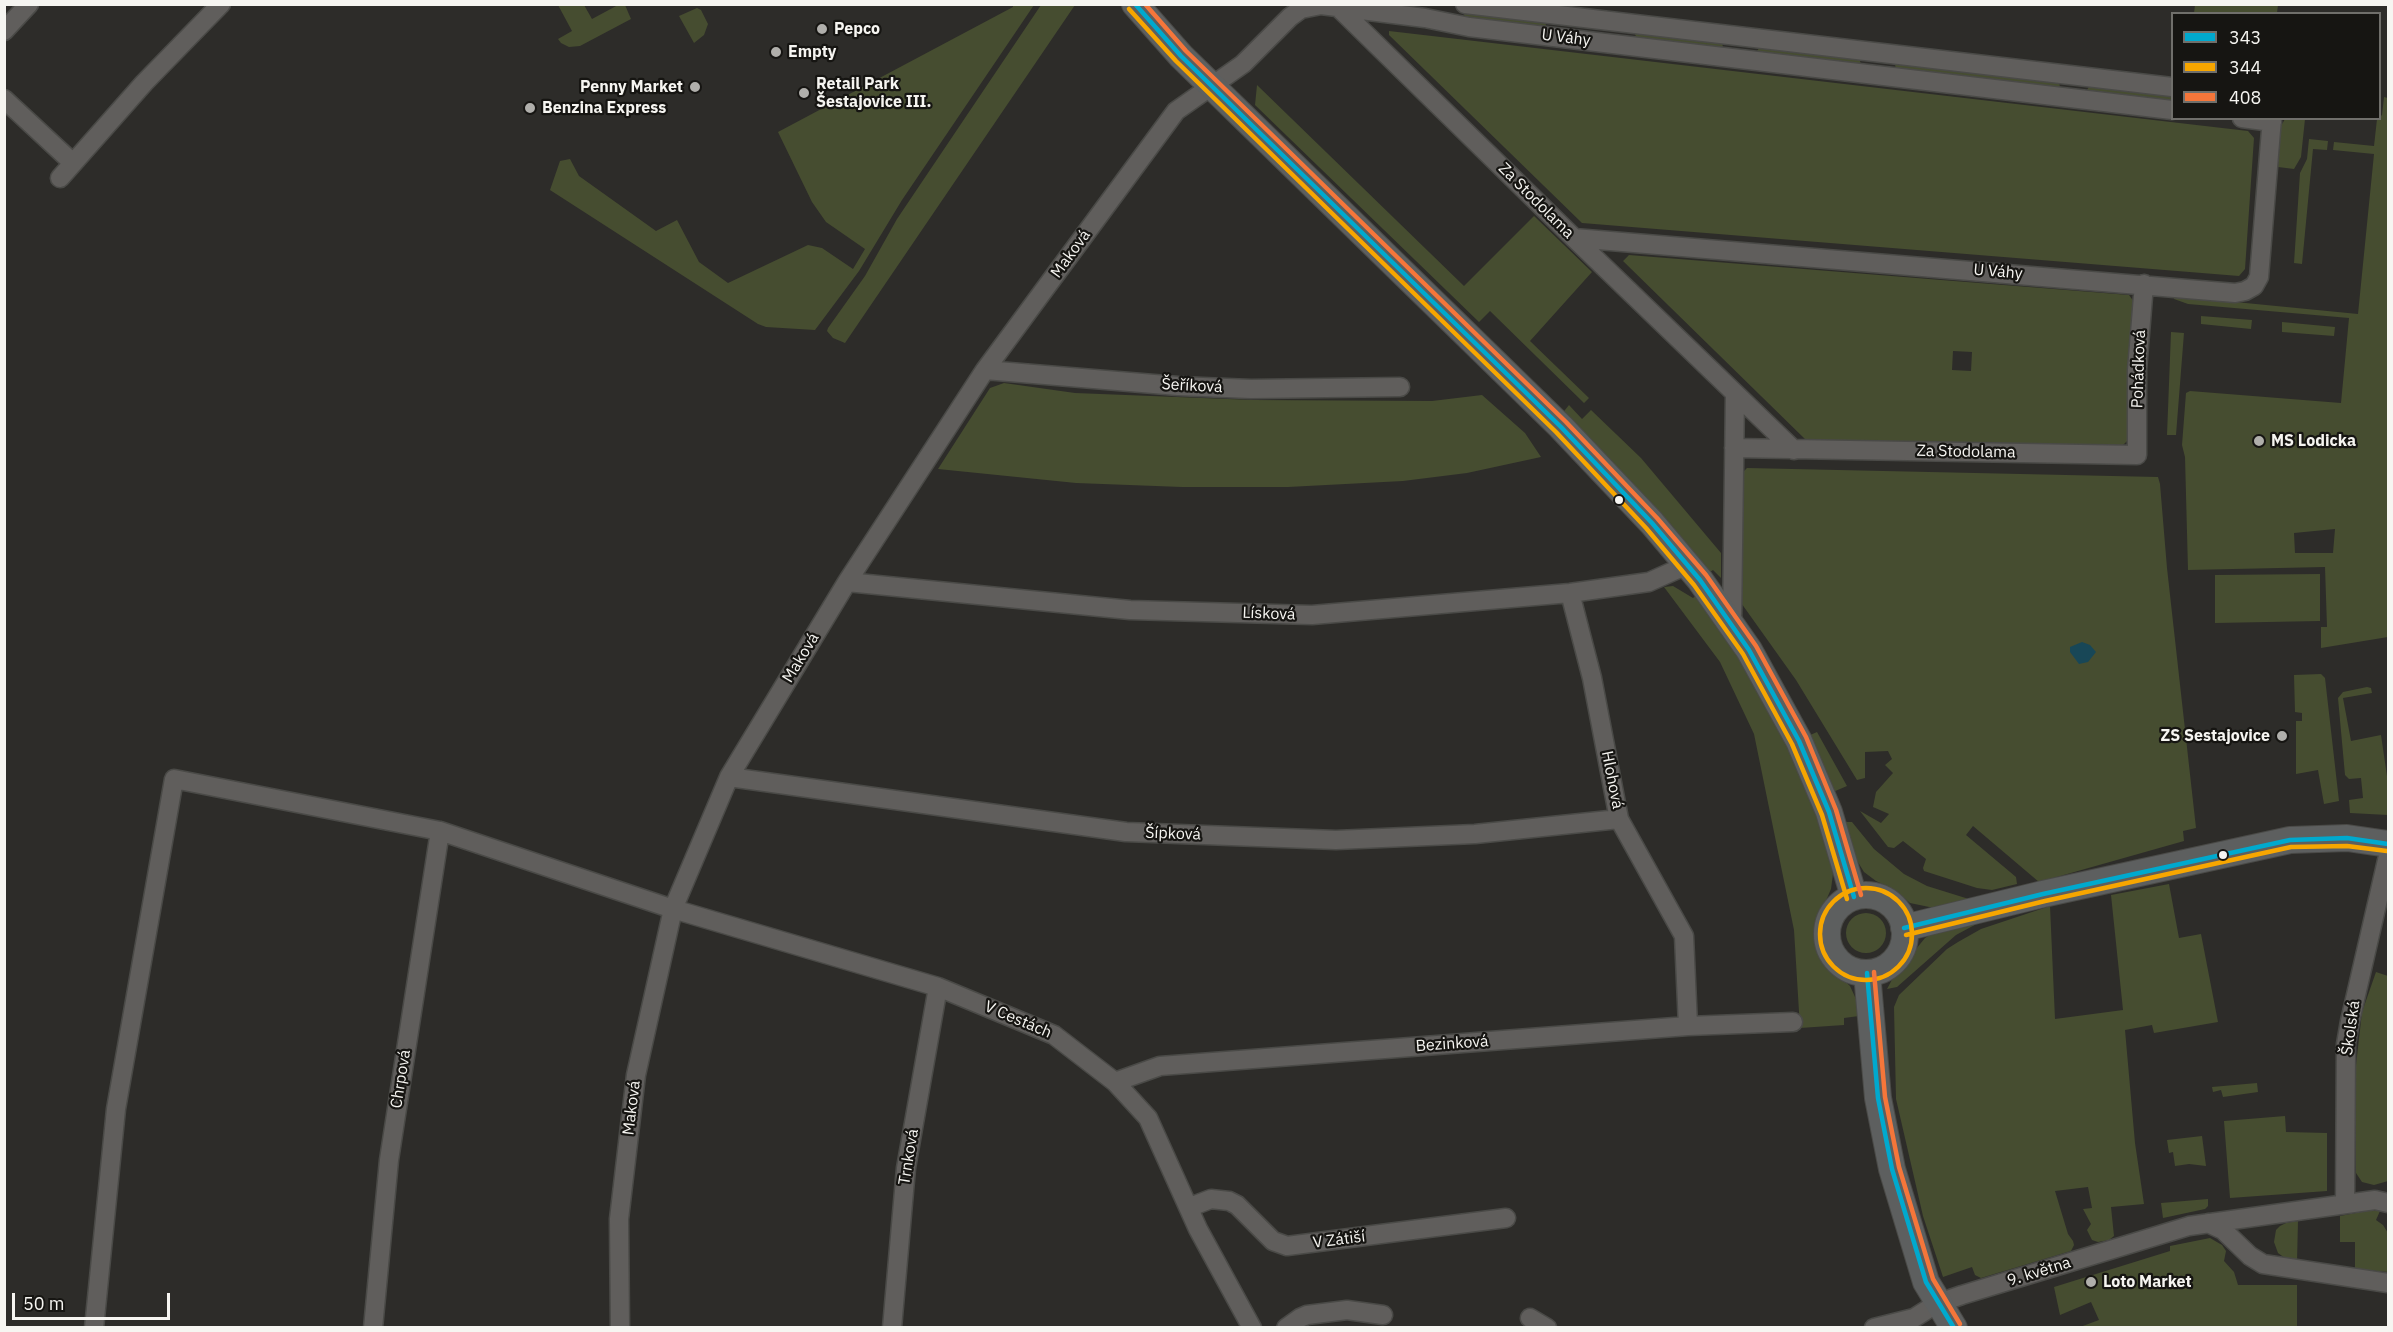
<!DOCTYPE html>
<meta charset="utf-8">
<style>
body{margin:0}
#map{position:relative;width:2393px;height:1332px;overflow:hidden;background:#2d2c29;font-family:"IBM Plex Sans",sans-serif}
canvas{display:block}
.frame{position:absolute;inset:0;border:6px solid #f6f5f1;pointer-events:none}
.legend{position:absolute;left:2171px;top:12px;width:210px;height:108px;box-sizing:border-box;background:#161512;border:2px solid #706f6b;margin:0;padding:8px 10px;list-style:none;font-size:18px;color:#f6f5f1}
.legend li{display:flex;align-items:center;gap:12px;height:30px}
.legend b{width:30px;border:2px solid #706f6b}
.scale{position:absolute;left:12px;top:1293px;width:158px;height:27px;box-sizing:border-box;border:3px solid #f6f5f1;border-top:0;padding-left:8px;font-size:18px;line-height:21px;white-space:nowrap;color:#f6f5f1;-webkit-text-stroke:4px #161512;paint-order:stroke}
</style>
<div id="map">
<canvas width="2393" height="1332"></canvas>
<div class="frame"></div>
<ul class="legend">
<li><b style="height:8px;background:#00a9ce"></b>343</li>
<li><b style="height:8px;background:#f7a600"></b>344</li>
<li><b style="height:8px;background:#f5763a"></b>408</li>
</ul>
<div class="scale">50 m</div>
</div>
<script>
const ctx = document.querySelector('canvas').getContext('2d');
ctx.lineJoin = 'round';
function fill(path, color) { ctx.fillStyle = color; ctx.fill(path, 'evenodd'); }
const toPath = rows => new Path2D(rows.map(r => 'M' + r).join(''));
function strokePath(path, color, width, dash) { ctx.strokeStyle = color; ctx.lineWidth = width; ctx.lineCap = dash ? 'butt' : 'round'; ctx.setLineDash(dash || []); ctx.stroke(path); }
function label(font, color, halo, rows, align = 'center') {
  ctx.font = font + ' "IBM Plex Sans",sans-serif'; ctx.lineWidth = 4.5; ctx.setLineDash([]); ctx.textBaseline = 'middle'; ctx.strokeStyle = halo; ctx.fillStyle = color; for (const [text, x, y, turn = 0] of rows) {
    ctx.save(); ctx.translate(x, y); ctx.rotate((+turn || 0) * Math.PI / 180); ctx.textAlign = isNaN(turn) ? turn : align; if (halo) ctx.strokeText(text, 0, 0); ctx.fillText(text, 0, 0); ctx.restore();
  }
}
const green = toPath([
 [558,5,584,5,592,19,618,5,625,5,631,19,580,46,569,47,561,43,558,39,572,31],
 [1013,5,1034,5,902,200,859,271,815,330,766,327,758,324,550,190,560,161,570,159,579,176,656,231,677,220,699,262,728,283,808,245,822,248,853,269,865,249,826,222,812,202,778,132,1013,7],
 [1041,5,1075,5,845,343,833,338,827,331,828,328,865,276,897,219],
 [2195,5,2195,4,2278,5,2277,13,2194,13],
 [697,8,701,10,708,24,704,35,694,43,679,16],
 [1467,12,1545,22,1547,28,1465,19,1464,14],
 [1389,31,2248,131,2254,138,2245,269,2239,276,1582,223,1389,35],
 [1638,32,1722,42,1723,48,1637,39,1635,34],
 [1760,47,1859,58,1861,64,1759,54,1757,51],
 [1897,62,2059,82,2060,87,1896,70,1895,64],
 [1257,85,1464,286,1534,216,1592,272,1530,341,1589,398,1584,403,1490,311,1479,322,1255,105],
 [2090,85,2172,95,2172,102,2089,92,2087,90],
 [2384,97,2388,98,2388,637,2321,648,2321,627,2327,627,2325,567,2188,570,2185,457,2182,445,2186,393,2190,391,2341,403,2349,318,2188,304,2174,299,2174,296,2358,314,2374,154,2333,150,2334,142,2374,146,2377,119,2382,115],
 [2335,529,2333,553,2295,553,2294,533],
 [2285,119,2305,119,2301,157,2294,169,2278,167,2281,126],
 [2309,139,2328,141,2327,150,2313,149,2302,264,2294,263,2300,173,2307,159],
 [1629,255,2129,295,2134,302,2129,439,2122,446,1807,441,1623,261],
 [1953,351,1972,352,1971,371,1952,370],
 [2201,316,2252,320,2251,329,2201,324],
 [2282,322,2335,327,2334,336,2282,332],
 [2171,332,2184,333,2176,435,2167,435],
 [1004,383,1075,393,1253,400,1432,401,1482,395,1525,433,1541,457,1467,473,1403,481,1288,487,1182,487,1076,483,938,469,990,388],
 [1569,405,1582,419,1591,410,1641,458,1721,553,1721,578,1713,570,1707,574,1561,415],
 [1747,468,2158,477,2160,484,2167,568,2196,828,2183,831,2184,841,2039,882,1973,826,1966,835,2016,877,2017,884,1992,890,1977,888,1924,871,1923,868,1926,859,1903,841,1894,848,1888,847,1860,811,1881,823,1889,814,1873,807,1876,792,1893,773,1885,765,1892,759,1888,751,1865,752,1865,778,1857,780,1796,680,1739,600,1741,474],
 [2320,574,2320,621,2215,623,2215,575],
 [1673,586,1693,598,1698,594,1725,632,1782,730,1812,799,1830,856,1833,874,1831,889,1815,926,1816,943,1826,963,1850,986,1856,999,1859,1016,1844,1018,1844,1025,1800,1028,1794,930,1754,734,1720,662,1664,587],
 [2321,674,2325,678,2339,801,2324,804,2318,770,2296,774,2296,721,2302,721,2302,713,2295,712,2294,675],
 [2367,687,2371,688,2372,693,2343,698,2351,741,2381,735,2388,783,2388,815,2350,813,2349,800,2363,798,2361,778,2349,779,2345,775,2338,698,2343,692],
 [1817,732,1847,786,1833,792,1808,736],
 [1845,822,1852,822,1874,849,1904,874,1927,886,1972,900,1934,908,1910,903,1893,889,1876,881,1864,872,1856,859],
 [2169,884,2179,938,2201,934,2218,1022,2154,1033,2152,1025,2125,1030,2135,1143,2144,1204,2111,1207,2114,1236,2109,1240,2098,1242,2092,1240,2087,1230,2091,1224,2083,1209,2092,1208,2088,1187,2055,1191,2068,1234,2073,1241,2074,1245,2071,1251,1981,1278,1975,1275,1972,1267,1943,1277,1923,1216,1896,1099,1894,1007,1899,995,1947,949,1958,942,1981,929,2050,906,2055,1019,2123,1010,2111,895],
 '1846 933a20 20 0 1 1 40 0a20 20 0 1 1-40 0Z',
 [1984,920,1956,935,1897,987,1887,989,1894,976,1925,938,1933,933],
 [2376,972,2388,976,2388,1181,2374,1185,2362,1182,2356,1173,2355,1074,2362,1012],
 [2257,1083,2258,1092,2223,1097,2221,1090,2213,1092,2212,1087],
 [2285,1116,2286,1132,2327,1133,2327,1191,2230,1198,2224,1121],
 [2202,1136,2206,1166,2189,1164,2175,1166,2173,1152,2169,1153,2167,1140],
 [2208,1199,2208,1206,2205,1209,2163,1218,2161,1203],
 [2371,1210,2380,1211,2376,1220,2383,1225,2388,1233,2388,1272,2355,1269,2355,1242,2340,1242,2340,1216],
 [2298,1221,2297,1262,2289,1261,2278,1253,2274,1242,2276,1230,2280,1226,2286,1223],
 [2210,1238,2222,1245,2226,1251,2224,1261,2234,1272,2238,1285,2297,1285,2297,1327,2080,1327,2099,1320,2091,1302,2060,1315,2054,1287,2170,1251,2170,1246]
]);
const water = toPath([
 [2082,642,2090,645,2096,652,2088,662,2079,664,2070,652,2070,647]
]);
const street = toPath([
 [1465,4,2172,87],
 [1338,7,1574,238,1794,450],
 [4,31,29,4],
 [4,99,73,163],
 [2242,118,2272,122],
 [60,178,144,83,221,4],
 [1574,238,2235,293,2245,291,2254,286,2259,277,2272,118],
 [985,370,1178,386,1251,389,1400,387],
 [1734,448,2137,455,2137,370,2144,284],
 [847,582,1130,610,1312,615,1570,593,1649,582,1687,565],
 [1570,593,1592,678,1619,819,1684,936,1688,1026],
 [1732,624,1735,393],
 [729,777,1126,832,1336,840,1475,834,1619,819],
 [1115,1082,1160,1066,1688,1026,1793,1022],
 [2345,1204,2346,1044,2350,1021,2388,856],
 [1190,1207,1211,1199,1229,1201,1237,1205,1273,1241,1287,1246,1506,1218],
 [2208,1223,2223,1230,2250,1256,2263,1264,2388,1283],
 [1530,1318,1547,1328],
 [94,1328,116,1109,174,779,440,831,673,909,938,987,1054,1035,1115,1082,1148,1118,1198,1229,1252,1328],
 [373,1328,389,1160,440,831],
 [620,1328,619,1219,636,1075,673,909,729,777,847,582,985,370,1176,111,1243,64,1290,17,1301,9,1321,5,1425,18,1469,27,2172,110],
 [892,1328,906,1168,938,987],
 [1286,1328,1300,1318,1307,1315,1347,1310,1383,1315],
 [1874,1328,1914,1318,1936,1304,1962,1295,2189,1226,2375,1200,2388,1203]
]);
const secondary = toPath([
 [1135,4,1181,56,1561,427,1652,523,1700,580,1749,650,1799,741,1829,812,1854,897],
 '1827 934a39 39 0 1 1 78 0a39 39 0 1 1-78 0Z',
 [1904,928,2043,894,2290,840,2347,838,2388,844],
 [1867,973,1878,1098,1892,1169,1926,1282,1954,1328]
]);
const bus1 = toPath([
 [1135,4,1181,56,1561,427,1652,523,1700,580,1749,650,1799,741,1829,812,1854,897],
 [1904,928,2043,894,2290,840,2347,838,2388,844],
 [1867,973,1878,1098,1892,1169,1926,1282,1954,1328]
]);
const bus2 = toPath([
 [1129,9,1176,61,1556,432,1646,528,1694,585,1743,654,1792,744,1822,815,1847,899],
 '1820 934a46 46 0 1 1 92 0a46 46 0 1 1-92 0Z',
 [1906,935,2045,901,2291,847,2347,846,2387,851]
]);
const bus3 = toPath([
 [1145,4,1186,51,1566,422,1657,518,1706,575,1756,646,1806,737,1836,810,1861,895],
 [1874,972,1885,1097,1899,1167,1933,1279,1960,1324]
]);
const markers = [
 [822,29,6,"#b0afab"],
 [776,52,6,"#b0afab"],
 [695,87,6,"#b0afab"],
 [804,93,6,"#b0afab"],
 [530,108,6,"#b0afab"],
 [2259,441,6,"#b0afab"],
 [1619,500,5,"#f6f5f1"],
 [2282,736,6,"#b0afab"],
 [2223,855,5,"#f6f5f1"],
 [2091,1282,6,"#b0afab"]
];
const poiNames = [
 ["Pepco",834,29],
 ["Empty",788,52],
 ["Retail Park",816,84],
 ["Šestajovice III.",816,102],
 ["Penny Market",683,87,"right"],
 ["Benzina Express",542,108],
 ["MS Lodicka",2271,441],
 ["ZS Sestajovice",2270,736,"right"],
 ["Loto Market",2103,1282]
];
const streetNames = [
 ["U Váhy",1566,38,7],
 ["Za Stodolama",1536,201,45],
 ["Maková",1071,254,-54],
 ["U Váhy",1998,272,5],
 ["Pohádková",2139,369,-88],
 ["Šeříková",1192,386,3],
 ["Za Stodolama",1966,452,1],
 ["Lísková",1269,614,2],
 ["Maková",801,658,-59],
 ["Hlohová",1612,780,79],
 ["Šípková",1173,834,2],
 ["V Cestách",1018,1020,23],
 ["Školská",2351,1028,-82],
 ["Bezinková",1452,1044,-4],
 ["Chrpová",401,1079,-81],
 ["Maková",632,1108,-83],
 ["Trnková",909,1157,-81],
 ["V Zátiší",1339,1240,-7],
 ["9. května",2039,1272,-17]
];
fill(green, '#464d30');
fill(water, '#184757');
strokePath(street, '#4a4a47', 21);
strokePath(secondary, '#4a4a47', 28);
strokePath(street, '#605e5c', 18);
strokePath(secondary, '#5d5f5f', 26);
strokePath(bus1, '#00a9ce', 4.5);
strokePath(bus2, '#f7a600', 4.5);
strokePath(bus3, '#f5763a', 4.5);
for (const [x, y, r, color] of markers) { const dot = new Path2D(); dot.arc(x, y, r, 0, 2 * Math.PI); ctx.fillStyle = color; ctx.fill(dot); strokePath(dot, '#161512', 2); }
label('bold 16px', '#f6f5f1', '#161512', poiNames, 'left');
label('16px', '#f6f5f1', '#161512', streetNames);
</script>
